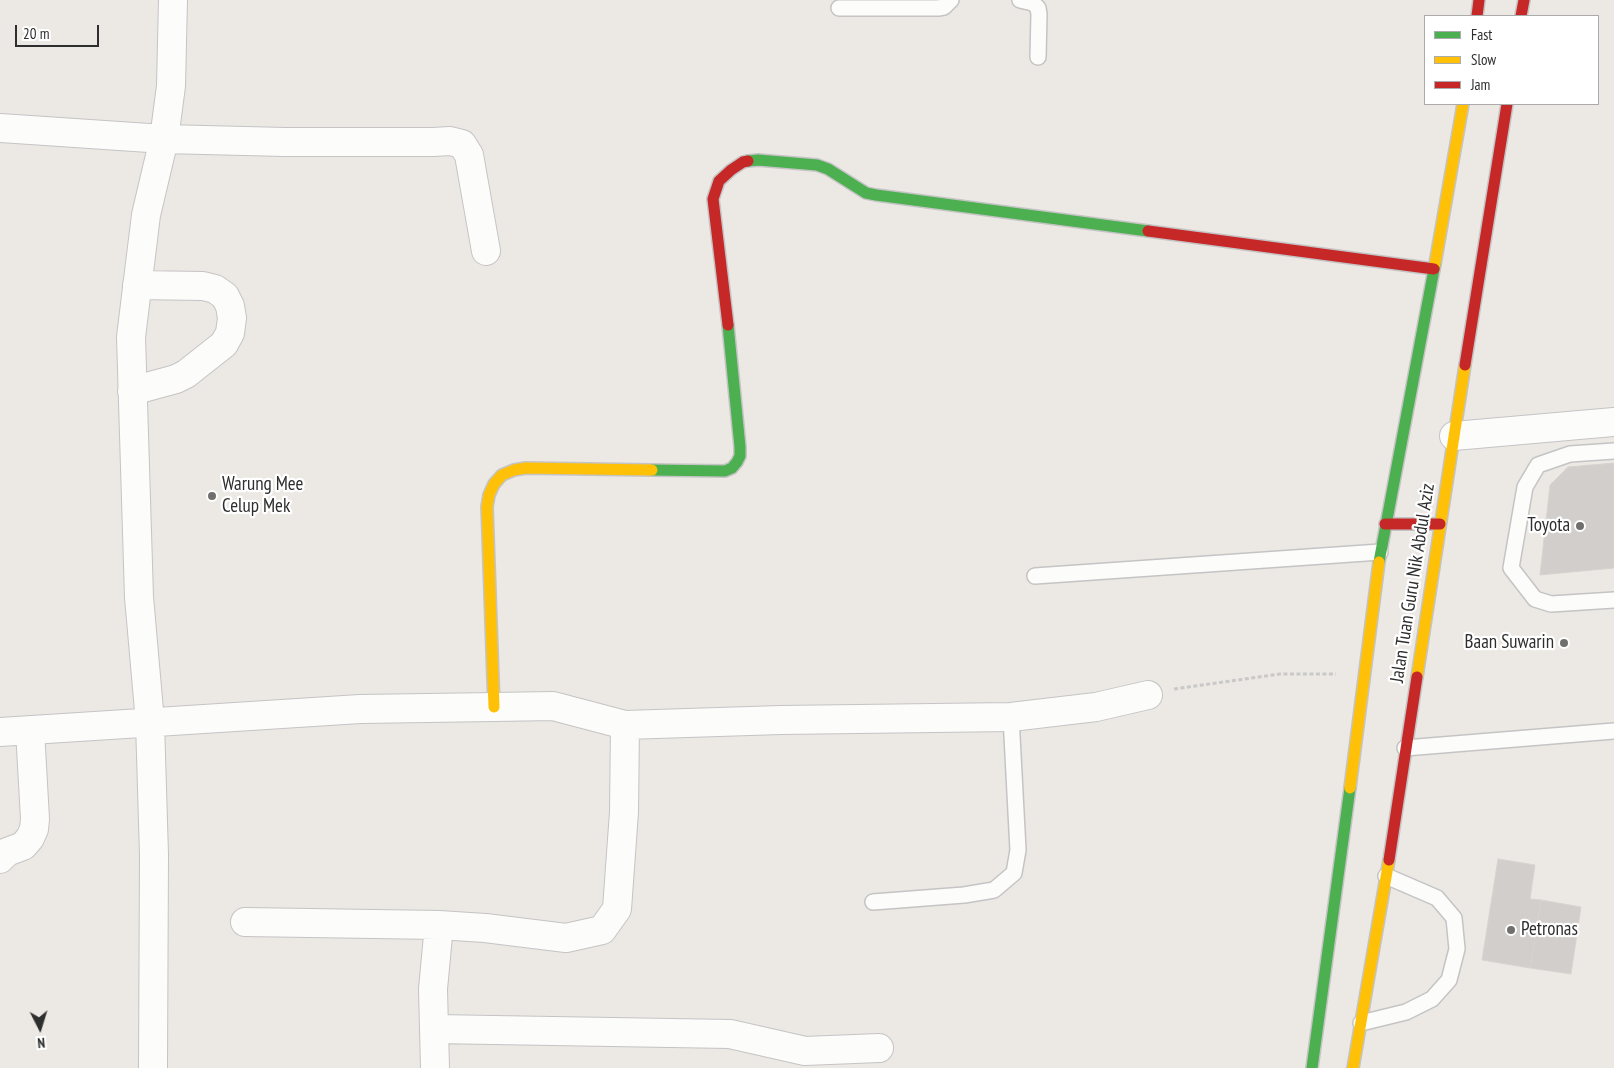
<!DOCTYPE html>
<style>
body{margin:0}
#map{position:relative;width:1614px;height:1068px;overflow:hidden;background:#ece8e4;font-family:"PT Sans Narrow",sans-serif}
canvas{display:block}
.legend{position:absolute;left:1424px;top:15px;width:175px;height:90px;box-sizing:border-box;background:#fff;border:1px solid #ababab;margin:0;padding:6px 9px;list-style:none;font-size:15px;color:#2e2e2e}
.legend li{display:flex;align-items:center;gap:10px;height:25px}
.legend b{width:25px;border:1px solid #ababab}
.north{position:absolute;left:15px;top:1003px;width:50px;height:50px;-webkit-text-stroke:4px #fff;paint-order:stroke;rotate:175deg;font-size:14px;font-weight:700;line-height:20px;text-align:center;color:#2e2e2e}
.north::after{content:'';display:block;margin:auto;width:18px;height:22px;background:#2e2e2e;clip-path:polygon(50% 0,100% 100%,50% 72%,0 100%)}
.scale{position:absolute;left:15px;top:25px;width:84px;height:22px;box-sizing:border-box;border:2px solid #2e2e2e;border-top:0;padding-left:6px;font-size:15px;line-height:18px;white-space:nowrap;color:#2e2e2e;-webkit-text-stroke:4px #fff;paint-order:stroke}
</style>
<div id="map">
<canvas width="1614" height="1068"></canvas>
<ul class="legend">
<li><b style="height:6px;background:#4caf50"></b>Fast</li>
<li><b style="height:6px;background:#ffc107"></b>Slow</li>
<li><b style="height:6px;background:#c62828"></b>Jam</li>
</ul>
<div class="north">N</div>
<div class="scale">20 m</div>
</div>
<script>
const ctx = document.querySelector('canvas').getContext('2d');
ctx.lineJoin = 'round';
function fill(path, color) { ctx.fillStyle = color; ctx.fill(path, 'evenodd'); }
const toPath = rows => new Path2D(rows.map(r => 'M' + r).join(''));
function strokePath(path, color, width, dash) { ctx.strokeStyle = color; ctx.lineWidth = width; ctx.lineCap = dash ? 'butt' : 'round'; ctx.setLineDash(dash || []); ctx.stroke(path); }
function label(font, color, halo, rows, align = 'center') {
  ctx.font = font + ' "PT Sans Narrow",sans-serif'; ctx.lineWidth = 4.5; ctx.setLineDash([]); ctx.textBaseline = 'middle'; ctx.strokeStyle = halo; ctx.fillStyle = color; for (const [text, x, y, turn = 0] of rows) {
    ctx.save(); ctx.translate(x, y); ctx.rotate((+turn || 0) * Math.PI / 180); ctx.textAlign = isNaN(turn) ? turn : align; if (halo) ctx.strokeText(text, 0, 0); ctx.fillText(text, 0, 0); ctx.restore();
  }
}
const building = toPath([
 [1614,463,1614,568,1540,575,1550,485,1568,467,1614,463],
 [1498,859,1535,865,1530,899,1541,900,1530,968,1482,960,1498,859],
 [1541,900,1581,907,1571,974,1530,968,1541,900]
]);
const path = toPath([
 [1174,689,1280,674,1336,674]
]);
const lane = toPath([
 [1020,0,1033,3,1038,8,1039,14,1038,57],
 [839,8,938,8,944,7,951,0],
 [1614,451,1570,454,1538,465,1525,487,1511,568,1535,599,1551,604,1614,600],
 [1035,576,1380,552],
 [1405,748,1614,731],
 [873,902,964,895,994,890,1014,873,1018,850,1011,717],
 [1361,1023,1406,1012,1432,999,1449,980,1457,949,1454,918,1437,898,1386,876]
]);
const street = toPath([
 [0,128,164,139,171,86,173,0],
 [132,391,176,379,186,374,224,344,230,333,232,318,230,306,225,296,215,289,203,286,137,285],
 [1454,436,1614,422],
 [625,725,781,720,1011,717,1096,707,1148,695],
 [0,732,360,709,494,707,553,706,625,725,624,812,617,909,602,930,566,938,485,928,439,925,433,989,435,1068],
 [0,859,7,852,23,846,30,838,34,829,35,819,30,730],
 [245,922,439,925],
 [434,1029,730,1034,805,1051,879,1048],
 [153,1068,154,855,150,722,139,597,131,337,146,215,164,139,285,142,433,142,450,141,462,144,469,155,486,251]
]);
const fast = toPath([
 [748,161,758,160,817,165,828,169,866,193,876,195,1148,231],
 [652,470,725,471,732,468,737,462,740,456,740,447,728,325],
 [1379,562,1435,264],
 [1312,1068,1350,788]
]);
const slow = toPath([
 [1435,264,1463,104],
 [1417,677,1465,365],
 [494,707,487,507,489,495,494,484,502,475,514,470,526,468,652,470],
 [1350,788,1379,562],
 [1353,1068,1389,860]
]);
const jam = toPath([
 [1477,16,1479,0],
 [1521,16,1524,0],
 [1148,231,1434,269],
 [728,325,713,199,719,181,731,170,743,162,748,161],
 [1465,365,1507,104],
 [1385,524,1440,524],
 [1389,860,1417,677]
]);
const markers = [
 [212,496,5,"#706f6e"],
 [1580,526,5,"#706f6e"],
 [1564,643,5,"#706f6e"],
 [1511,930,5,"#706f6e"]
];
const poiNames = [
 ["Warung Mee",222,485],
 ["Celup Mek",222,507],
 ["Toyota",1570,526,"right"],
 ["Baan Suwarin",1554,643,"right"],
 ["Petronas",1521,930]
];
const streetNames = [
 ["Jalan Tuan Guru Nik Abdul Aziz",1413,583,-81]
];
fill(building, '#d1cecb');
strokePath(building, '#d7d4d0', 1);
strokePath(lane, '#c5c4c5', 18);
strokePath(street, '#c5c4c5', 30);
strokePath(fast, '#c5c4c5', 14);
strokePath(slow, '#c5c4c5', 14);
strokePath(jam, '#c5c4c5', 14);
strokePath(path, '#c9c9c8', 3, [4, 2.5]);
strokePath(lane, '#fcfcfb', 15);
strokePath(street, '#fcfcfb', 28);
strokePath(fast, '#4caf50', 11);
strokePath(slow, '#ffc107', 11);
strokePath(jam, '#c62828', 11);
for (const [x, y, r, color] of markers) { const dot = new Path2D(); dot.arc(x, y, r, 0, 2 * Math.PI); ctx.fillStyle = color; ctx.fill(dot); strokePath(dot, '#fff', 2); }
label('19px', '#2e2e2e', '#fff', poiNames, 'left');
label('19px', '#2e2e2e', '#fff', streetNames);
</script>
